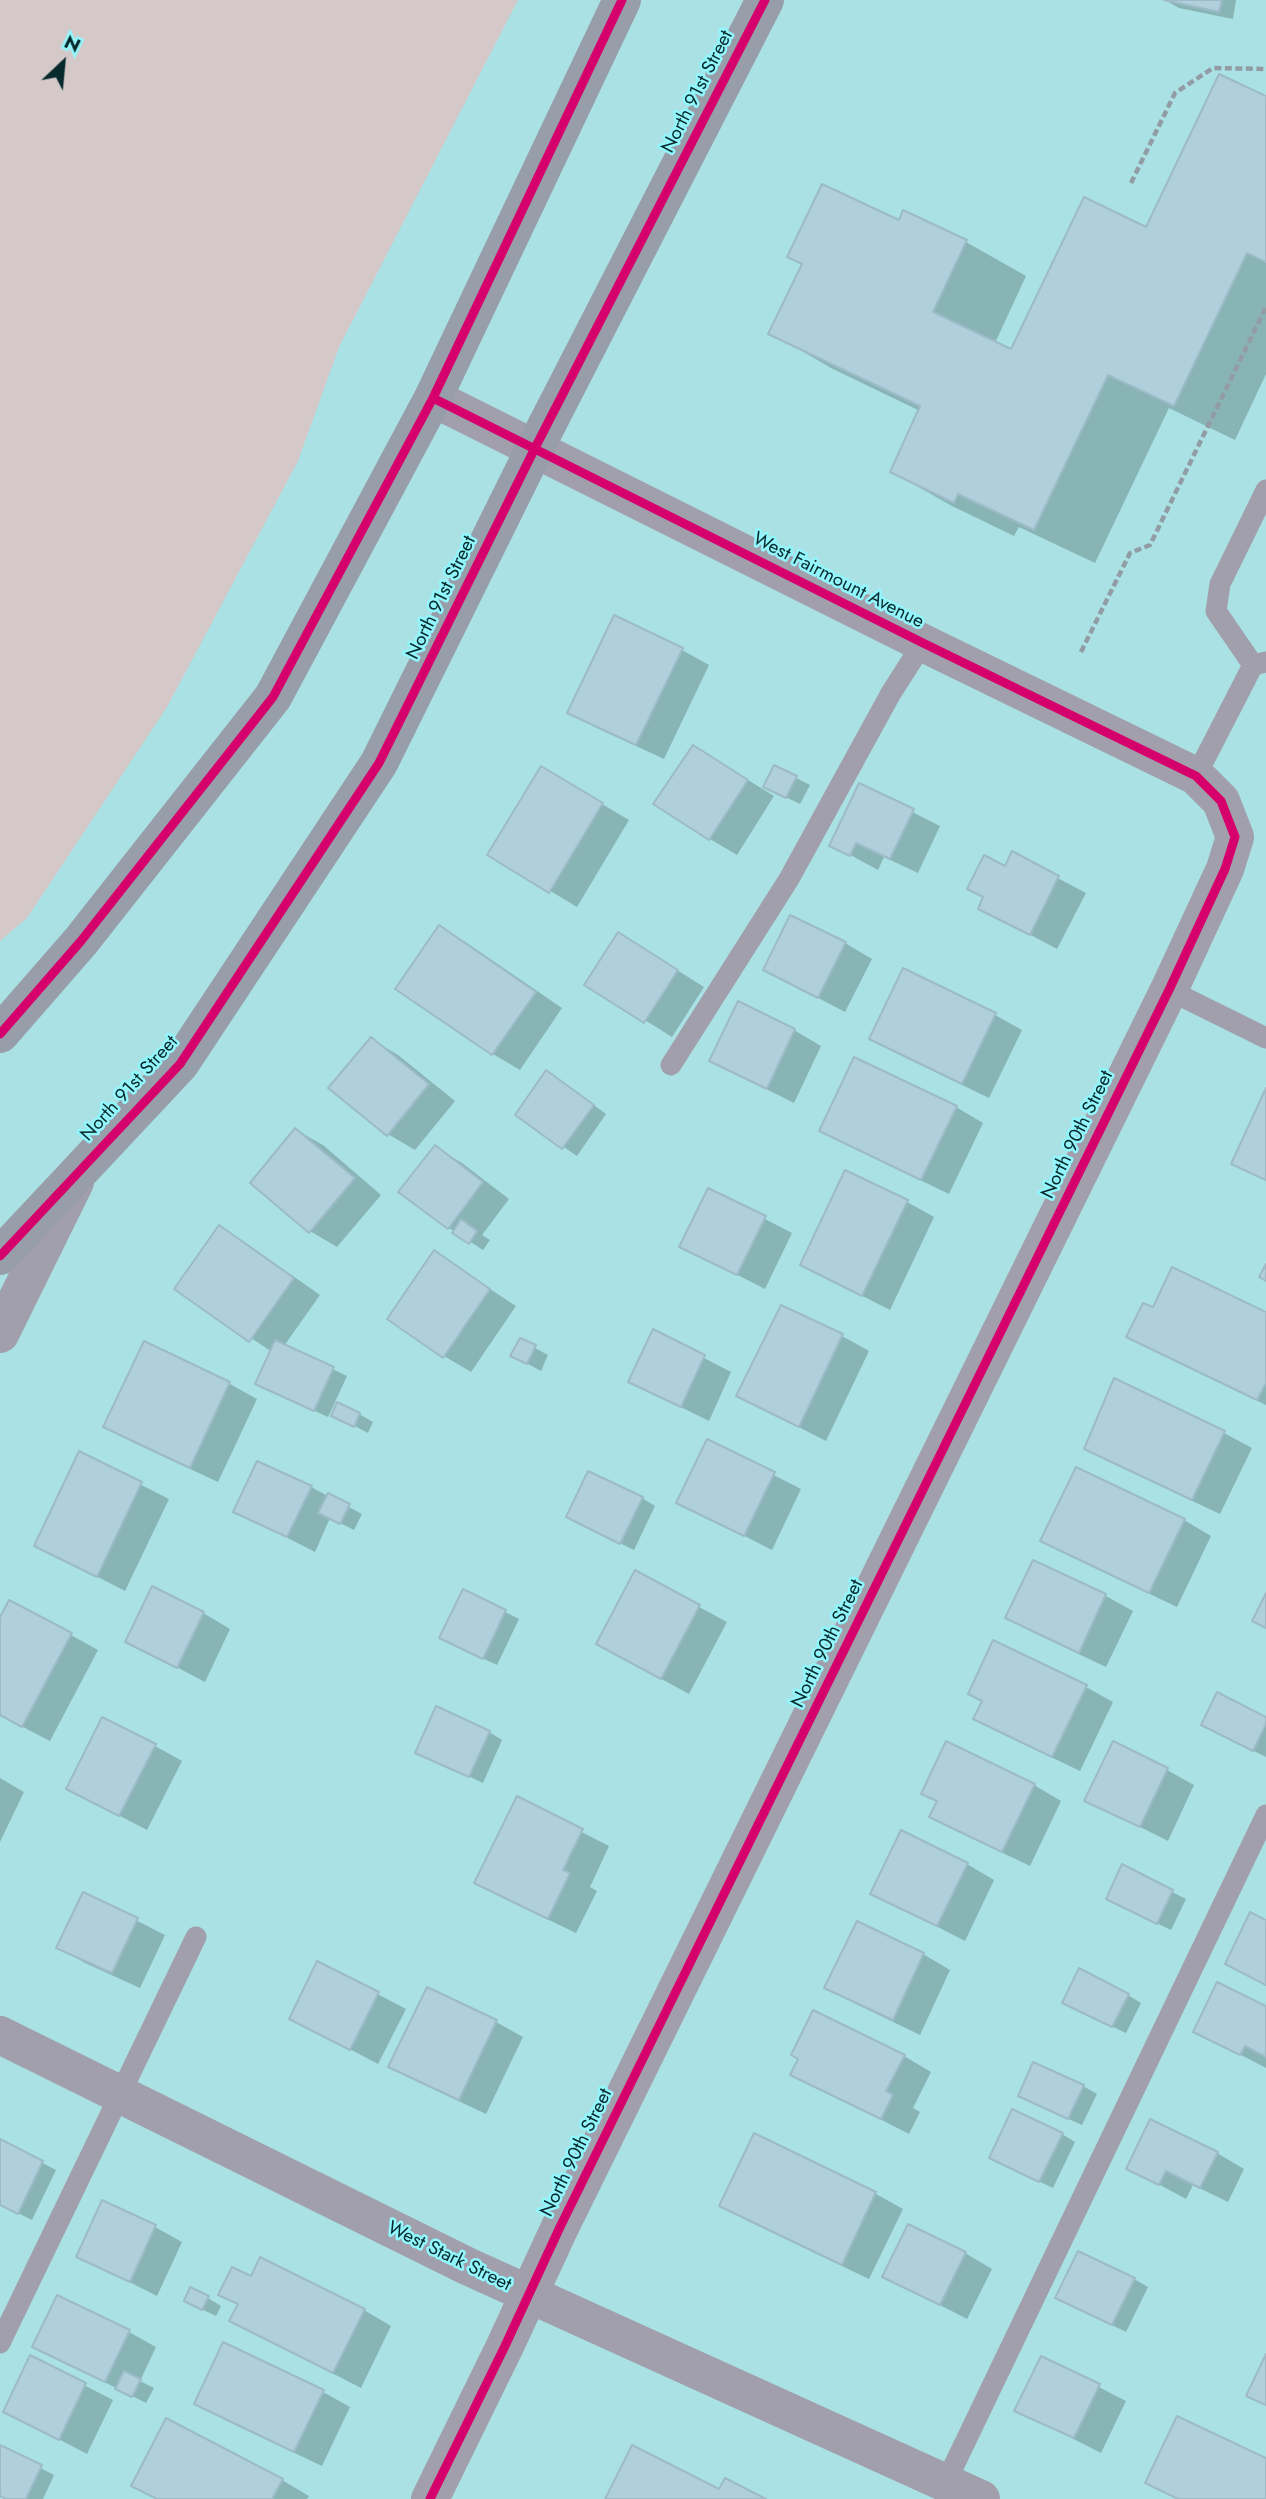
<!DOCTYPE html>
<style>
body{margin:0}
#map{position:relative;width:1266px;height:2499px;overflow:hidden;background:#aae1e4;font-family:Jost,sans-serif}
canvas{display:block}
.north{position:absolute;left:28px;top:28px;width:70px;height:70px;-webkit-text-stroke:5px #91f7fd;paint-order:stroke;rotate:26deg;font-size:19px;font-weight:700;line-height:28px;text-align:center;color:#082a2c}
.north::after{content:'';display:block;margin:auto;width:24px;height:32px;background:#082a2c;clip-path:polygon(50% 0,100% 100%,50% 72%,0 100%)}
</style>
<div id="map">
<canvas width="1266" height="2499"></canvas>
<div class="north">N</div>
</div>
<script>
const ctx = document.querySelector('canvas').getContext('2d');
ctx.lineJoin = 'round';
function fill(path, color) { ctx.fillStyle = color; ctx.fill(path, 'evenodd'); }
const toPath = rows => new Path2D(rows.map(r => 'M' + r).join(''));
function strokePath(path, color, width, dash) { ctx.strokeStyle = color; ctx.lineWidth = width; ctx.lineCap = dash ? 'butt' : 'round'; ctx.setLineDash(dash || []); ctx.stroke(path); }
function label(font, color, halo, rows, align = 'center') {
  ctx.font = font + ' Jost,sans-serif'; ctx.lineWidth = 5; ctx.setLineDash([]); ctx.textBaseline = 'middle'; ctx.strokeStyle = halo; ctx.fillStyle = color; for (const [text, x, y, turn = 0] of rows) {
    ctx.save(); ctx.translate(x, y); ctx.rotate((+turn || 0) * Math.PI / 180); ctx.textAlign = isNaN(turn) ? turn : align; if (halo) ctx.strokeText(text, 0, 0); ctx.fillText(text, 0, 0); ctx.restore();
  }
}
const green = toPath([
 [0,0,518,0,339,347,298,461,167,707,27,918,0,941]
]);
const shadow = toPath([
 [1165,0,1236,0,1233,19,1179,8],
 [1266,98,1266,374,1235,440,1169,408,1095,563,1019,527,1014,536,952,506,892,472,920,411,831,368,771,333,900,223,966,242,1026,276,995,343,1012,351,1147,229],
 [682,650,709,665,664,759,597,728,570,712],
 [694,747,774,796,737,855,710,839],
 [775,767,810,785,800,804,779,794],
 [568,784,629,820,577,907,489,854],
 [859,785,940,826,918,873,884,857,878,870,832,845],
 [1012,854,1086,893,1057,949,980,908],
 [440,927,467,943,562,1008,520,1070,493,1054,398,988],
 [845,943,872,959,845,1012,765,970],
 [645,950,704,987,672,1037,587,984],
 [995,1015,1022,1030,989,1098,898,1054,871,1039],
 [794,1030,821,1046,794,1103,711,1061],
 [371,1039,398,1055,455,1101,415,1150,388,1134],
 [560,1080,606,1114,577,1156,517,1115],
 [956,1107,983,1123,949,1194,848,1145,821,1130],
 [296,1130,323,1145,381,1195,337,1247,310,1231],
 [435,1147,462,1163,509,1199,482,1235,490,1240,483,1250,449,1228],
 [709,1190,792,1233,765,1289,681,1246],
 [907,1202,934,1217,890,1310,802,1265],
 [219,1227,246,1243,320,1295,284,1346,347,1376,330,1413,333,1415,338,1404,359,1414,373,1422,368,1433,330,1413,328,1417,271,1391,272,1352,177,1288],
 [435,1253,516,1306,471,1372,444,1356],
 [782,1307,842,1336,869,1351,826,1441,738,1396],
 [1153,1310,1266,1314,1266,1405,1156,1352,1129,1337],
 [654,1332,731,1372,709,1421,630,1382],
 [520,1340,548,1355,541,1371,526,1363],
 [144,1343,230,1384,257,1399,218,1482,132,1442,105,1427],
 [1115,1380,1224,1433,1252,1448,1220,1514,1114,1464,1087,1448],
 [707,1441,801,1489,772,1550,678,1502],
 [80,1454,169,1499,125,1591,36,1545],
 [311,1487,362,1514,354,1530,330,1518,315,1552,235,1511],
 [642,1498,655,1506,634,1550,581,1524],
 [1184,1520,1211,1536,1177,1607,1070,1556,1043,1540],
 [1034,1562,1106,1596,1133,1611,1106,1667,1034,1633,1007,1617],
 [636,1573,727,1622,689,1694,625,1659],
 [463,1591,519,1619,497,1665,455,1645],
 [203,1613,230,1629,205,1682,127,1641],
 [0,1621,71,1635,98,1650,50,1741,0,1715],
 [994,1643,1086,1687,1113,1702,1080,1771,1003,1734,976,1718,984,1701],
 [1266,1719,1266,1757,1216,1732],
 [489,1732,502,1740,483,1783,417,1752],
 [155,1746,182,1761,147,1830,95,1803],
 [1167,1770,1194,1785,1168,1841,1087,1800],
 [0,1778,24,1792,0,1842],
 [1034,1785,1061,1801,1030,1866,959,1832,932,1817,939,1802,924,1793],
 [517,1799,609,1846,590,1887,597,1891,576,1933,503,1898,476,1883],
 [967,1864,994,1880,965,1941,872,1893],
 [1123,1867,1186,1899,1171,1930,1121,1906],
 [84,1894,165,1935,140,1988,85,1963,58,1947],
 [923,1954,950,1970,920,2035,854,2003,827,1987],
 [318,1963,406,2009,378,2064,291,2018],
 [1128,1995,1141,2003,1126,2033,1077,2010],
 [1266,2008,1266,2068,1195,2031],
 [496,2022,523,2037,486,2114,418,2082,391,2066],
 [904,2056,931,2072,913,2108,920,2112,909,2134,792,2074],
 [1083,2086,1097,2094,1082,2125,1033,2103],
 [1062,2134,1075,2142,1053,2188,1005,2165],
 [755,2136,876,2194,903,2209,869,2279,748,2221,721,2206],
 [0,2141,56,2170,32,2220,0,2204],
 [1217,2153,1244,2169,1228,2202,1193,2185,1186,2199,1129,2168],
 [155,2227,182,2242,157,2296,78,2256],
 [965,2253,992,2269,967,2319,884,2276],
 [251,2279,364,2310,391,2326,361,2388,231,2321,239,2305,221,2294],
 [1134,2279,1148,2287,1126,2332,1057,2298],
 [208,2298,221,2306,216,2316,199,2308],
 [129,2332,156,2347,140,2381,154,2388,146,2403,35,2347],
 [31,2358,113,2400,87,2454,5,2411],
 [1042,2358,1126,2401,1101,2453,1017,2410],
 [323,2392,350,2407,322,2466,223,2419,196,2403],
 [0,2447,54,2475,43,2499,6,2499,0,2496],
 [282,2480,309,2496,307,2499,157,2499]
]);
const building = toPath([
 [1164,0,1222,0,1219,12,1164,0],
 [1219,74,1266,96,1266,262,1247,253,1174,406,1108,375,1034,530,958,494,954,503,890,472,920,406,768,334,802,264,787,257,822,184,899,220,903,210,967,240,933,312,1011,349,1084,197,1146,227,1219,74],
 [614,615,683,648,636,745,567,713,614,615],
 [693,745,748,780,709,840,653,804,693,745],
 [774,765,797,776,786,798,763,787,774,765],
 [541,766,603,803,549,893,487,855,541,766],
 [859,783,914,809,890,859,856,843,850,856,829,846,859,783],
 [1012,851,1059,876,1030,935,978,909,983,897,967,889,984,855,1005,866,1012,851],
 [790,915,846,942,818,998,763,970,790,915],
 [439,925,536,992,492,1055,395,989,439,925],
 [618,932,678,970,644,1023,584,985,618,932],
 [903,968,996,1013,962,1084,869,1039,903,968],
 [738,1001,795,1029,767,1089,709,1061,738,1001],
 [371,1037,429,1084,387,1136,328,1088,371,1037],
 [854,1057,957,1106,921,1180,819,1131,854,1057],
 [546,1070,594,1105,562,1149,515,1115,546,1070],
 [1266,1088,1266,1180,1231,1164,1266,1088],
 [295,1128,355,1178,309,1233,250,1183,295,1128],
 [435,1145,483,1182,448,1229,398,1192,435,1145],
 [845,1170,908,1200,862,1296,800,1265,845,1170],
 [708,1188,766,1216,737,1275,679,1247,708,1188],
 [461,1219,477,1231,469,1244,452,1233,461,1219],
 [219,1225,294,1278,249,1342,174,1289,219,1225],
 [434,1250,490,1289,443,1358,387,1319,434,1250],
 [1266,1264,1266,1281,1259,1277,1266,1264],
 [1172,1267,1266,1312,1266,1383,1257,1400,1126,1337,1143,1303,1153,1307,1172,1267],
 [781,1305,843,1334,799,1427,736,1396,781,1305],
 [653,1329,705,1355,681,1407,628,1382,653,1329],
 [520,1338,536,1345,527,1364,510,1356,520,1338],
 [275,1340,334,1367,314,1411,255,1384,275,1340],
 [144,1341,230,1382,190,1468,103,1427,144,1341],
 [1114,1378,1225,1431,1192,1500,1084,1449,1114,1378],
 [337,1402,360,1413,354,1427,331,1416,337,1402],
 [707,1439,775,1472,744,1536,676,1503,707,1439],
 [79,1451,142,1482,97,1577,34,1546,79,1451],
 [257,1461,312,1486,287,1537,233,1512,257,1461],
 [1076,1467,1185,1519,1149,1593,1040,1541,1076,1467],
 [588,1471,643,1497,620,1544,566,1517,588,1471],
 [328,1493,350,1504,340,1524,318,1513,328,1493],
 [1033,1560,1106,1594,1079,1653,1005,1618,1033,1560],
 [635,1570,700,1605,661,1679,596,1644,635,1570],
 [152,1586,204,1612,177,1668,125,1642,152,1586],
 [463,1589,506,1610,483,1659,439,1638,463,1589],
 [1266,1593,1266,1628,1252,1621,1266,1593],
 [9,1600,72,1633,22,1727,0,1715,0,1617,9,1600],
 [993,1640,1087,1685,1052,1757,973,1719,982,1701,968,1694,993,1640],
 [1217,1692,1266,1717,1266,1724,1253,1751,1201,1725,1217,1692],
 [436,1706,490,1731,469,1777,415,1753,436,1706],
 [102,1717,156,1744,119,1816,66,1789,102,1717],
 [946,1741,1035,1784,1002,1852,929,1817,937,1801,921,1794,946,1741],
 [1113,1741,1168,1768,1140,1827,1084,1801,1113,1741],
 [517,1796,583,1829,563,1870,570,1873,548,1919,474,1883,517,1796],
 [901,1830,968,1863,937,1926,870,1894,901,1830],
 [1122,1864,1173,1890,1157,1924,1106,1899,1122,1864],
 [83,1892,138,1918,112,1973,56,1948,83,1892],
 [1250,1912,1266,1920,1266,1985,1225,1964,1250,1912],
 [857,1921,924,1953,893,2020,824,1988,857,1921],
 [317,1961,379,1992,350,2050,289,2019,317,1961],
 [1079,1968,1129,1994,1112,2027,1062,2003,1079,1968],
 [1217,1982,1266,2006,1266,2057,1245,2046,1240,2055,1193,2032,1217,1982],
 [427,1987,497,2020,459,2100,388,2067,427,1987],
 [813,2010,905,2055,886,2091,893,2095,881,2119,790,2075,798,2059,791,2055,813,2010],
 [1033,2062,1084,2085,1068,2119,1018,2096,1033,2062],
 [1012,2109,1063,2133,1039,2182,989,2158,1012,2109],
 [1150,2119,1218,2152,1200,2188,1166,2171,1159,2185,1126,2169,1150,2119],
 [754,2133,876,2192,842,2265,719,2206,754,2133],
 [0,2139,43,2161,18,2214,0,2205,0,2139],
 [102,2200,156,2225,130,2282,76,2257,102,2200],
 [908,2224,966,2252,940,2305,882,2277,908,2224],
 [1078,2251,1135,2278,1112,2325,1055,2298,1078,2251],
 [260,2257,365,2309,333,2373,229,2321,238,2304,218,2295,232,2267,251,2276,260,2257],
 [190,2287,209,2296,202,2310,184,2301,190,2287],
 [57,2295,130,2330,105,2382,32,2347,57,2295],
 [223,2342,324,2390,294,2452,194,2404,223,2342],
 [1266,2354,1266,2405,1246,2396,1266,2354],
 [30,2355,86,2383,59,2440,3,2412,30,2355],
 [1041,2356,1100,2384,1074,2438,1014,2411,1041,2356],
 [124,2371,141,2379,132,2397,115,2389,124,2371],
 [1177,2416,1266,2458,1266,2499,1178,2499,1145,2483,1177,2416],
 [166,2418,283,2479,272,2499,157,2499,131,2486,166,2418],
 [0,2445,42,2465,26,2499,6,2499,0,2496,0,2445],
 [632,2445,719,2489,725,2478,766,2499,605,2499,632,2445]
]);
const path = toPath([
 [1131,183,1175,93,1213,68,1266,69],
 [1081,652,1130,553,1150,545,1266,307]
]);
const service = toPath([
 [1253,665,1216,611,1220,584,1266,490],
 [1196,776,1253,665,1266,662],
 [1169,990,1266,1038],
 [671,1065,789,879,891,693,923,643],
 [0,2343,196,1937],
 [946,2482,1266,1815]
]);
const minor = toPath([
 [0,1334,75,1182],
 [0,2035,467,2266,981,2499],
 [430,2499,505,2346,560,2227,1169,990,1225,869,1235,837,1221,801,1196,776,923,643,433,398]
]);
const secondary = toPath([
 [0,1034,81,941,273,697,433,398,622,0],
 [0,1256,180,1064,379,763,535,448,765,0]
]);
const cycleway = toPath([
 [0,1034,81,941,273,697,433,398,622,0],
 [0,1256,180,1064,379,763,535,448,765,0],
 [430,2499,505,2346,560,2227,1169,990,1225,869,1235,837,1221,801,1196,776,923,643,433,398]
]);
const streetNames = [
 ["North 91st Street",698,92,-63],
 ["West Fairmount Avenue",838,581,27],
 ["North 91st Street",442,598,-64],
 ["North 91st Street",130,1089,-48],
 ["North 90th Street",1078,1135,-64],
 ["North 90th Street",828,1644,-64],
 ["North 90th Street",577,2153,-64],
 ["West Stark Street",449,2257,26]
];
fill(green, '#d4c8c8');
fill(shadow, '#0003');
fill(building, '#b0cfdc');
strokePath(building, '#9cbbc7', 2);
strokePath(path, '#929ca4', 4.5, [7, 3.5]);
strokePath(service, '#a19fab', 21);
strokePath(minor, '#a19fab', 38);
strokePath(secondary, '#989daa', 38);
strokePath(cycleway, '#d6006c', 9);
label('19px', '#082a2c', '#91f7fd', streetNames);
</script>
